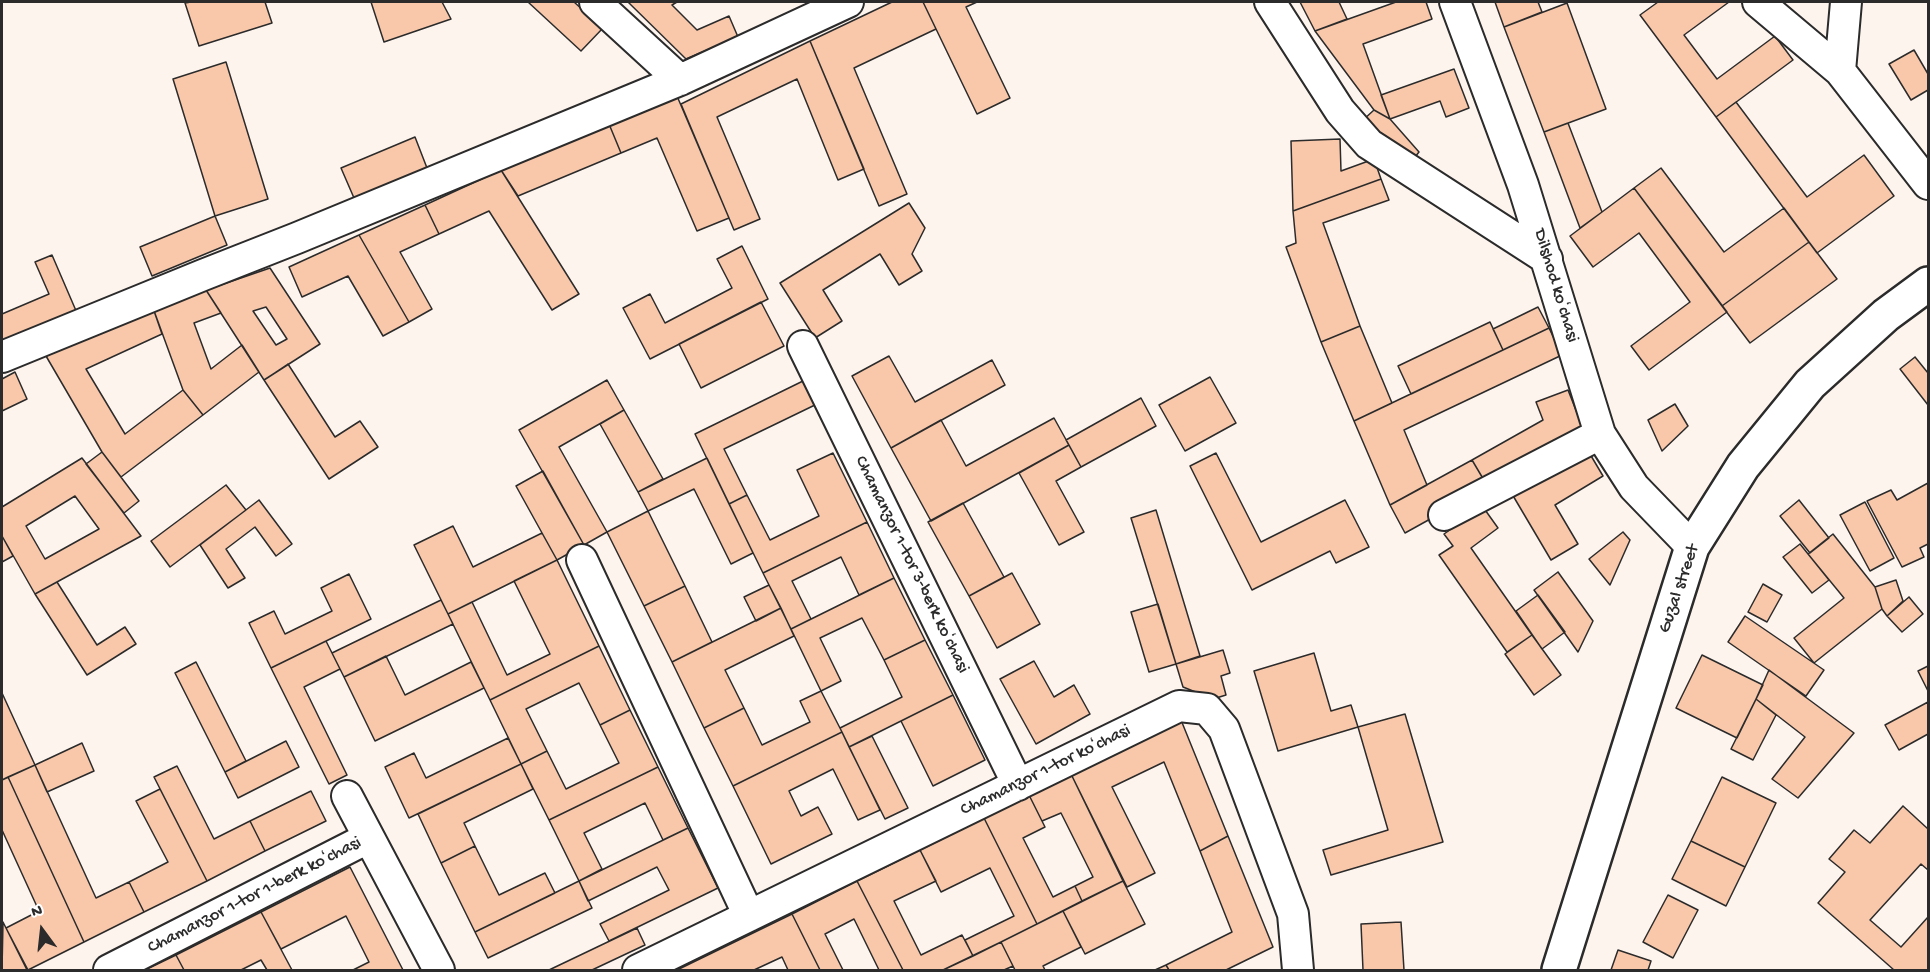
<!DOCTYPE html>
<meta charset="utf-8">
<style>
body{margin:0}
#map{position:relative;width:1930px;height:972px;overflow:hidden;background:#fef4ee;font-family:"Gochi Hand",sans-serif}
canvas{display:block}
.frame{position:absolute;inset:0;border:3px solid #2b2b2b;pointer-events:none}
.north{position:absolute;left:12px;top:900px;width:60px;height:60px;-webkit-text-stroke:4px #fff;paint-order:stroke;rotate:345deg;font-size:16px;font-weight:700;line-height:24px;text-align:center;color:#2b2b2b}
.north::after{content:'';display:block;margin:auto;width:21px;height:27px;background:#2b2b2b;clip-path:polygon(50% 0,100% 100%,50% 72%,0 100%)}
</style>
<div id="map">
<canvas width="1930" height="972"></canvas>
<div class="frame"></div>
<div class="north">N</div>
</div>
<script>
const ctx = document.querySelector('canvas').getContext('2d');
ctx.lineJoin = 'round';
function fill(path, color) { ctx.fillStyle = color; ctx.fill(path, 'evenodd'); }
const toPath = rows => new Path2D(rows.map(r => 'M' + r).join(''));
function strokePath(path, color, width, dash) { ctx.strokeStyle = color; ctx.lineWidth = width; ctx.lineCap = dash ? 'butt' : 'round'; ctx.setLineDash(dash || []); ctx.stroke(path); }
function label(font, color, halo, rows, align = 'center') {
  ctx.font = font + ' "Gochi Hand",sans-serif'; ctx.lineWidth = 4.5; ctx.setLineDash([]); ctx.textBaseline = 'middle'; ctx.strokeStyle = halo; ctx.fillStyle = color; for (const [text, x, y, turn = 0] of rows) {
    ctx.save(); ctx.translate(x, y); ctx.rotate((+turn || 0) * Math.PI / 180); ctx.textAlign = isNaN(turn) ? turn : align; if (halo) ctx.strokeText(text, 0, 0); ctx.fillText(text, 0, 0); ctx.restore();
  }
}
const building = toPath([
 [191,2,265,2,272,23,199,46,185,3,191,2],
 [371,2,442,2,451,19,384,42,371,2],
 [528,2,574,2,603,28,581,51,528,2],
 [628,2,677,2,672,5,697,30,729,16,738,37,686,59,628,2],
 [892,2,923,2,936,29,854,68,907,194,879,206,810,41,892,2],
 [923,2,977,2,966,7,1010,98,977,114,923,2],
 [1300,2,1339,2,1347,19,1315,31,1300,2],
 [1396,2,1426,2,1432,19,1363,44,1390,119,1374,110,1315,31,1396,2],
 [1495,2,1538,2,1542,12,1504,27,1495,2],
 [1658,2,1729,2,1684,35,1717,79,1775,36,1793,60,1716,117,1640,15,1658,2],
 [1567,3,1606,109,1544,132,1504,27,1567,3],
 [810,41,864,169,838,180,797,79,717,117,760,219,734,230,681,104,810,41],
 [1914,50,1928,74,1928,90,1911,100,1889,64,1914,50],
 [226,62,268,199,215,216,173,79,226,62],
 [1454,69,1469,108,1446,117,1440,101,1390,119,1381,95,1454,69],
 [677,96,729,218,697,231,657,138,621,153,609,124,677,96],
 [1736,102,1807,197,1864,155,1894,196,1817,253,1716,117,1736,102],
 [1374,110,1390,119,1419,152,1415,157,1375,135,1363,120,1374,110],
 [1568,123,1602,212,1580,228,1544,132,1568,123],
 [609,124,621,153,518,196,501,170,609,124],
 [415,137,427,168,354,198,341,168,415,137],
 [1340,139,1341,171,1374,159,1381,179,1293,211,1291,141,1340,139],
 [1661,168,1724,252,1784,208,1809,242,1722,306,1634,188,1661,168],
 [501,170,579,294,552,310,489,211,439,234,425,205,501,170],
 [1381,179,1389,200,1323,223,1360,326,1321,342,1286,247,1296,243,1293,211,1381,179],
 [1634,188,1727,312,1649,370,1631,346,1690,302,1639,233,1593,267,1570,236,1634,188],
 [909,203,925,228,912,254,922,271,899,285,880,254,823,290,842,321,815,338,780,283,909,203],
 [425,205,439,234,400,252,432,309,409,322,359,235,425,205],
 [215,216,227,245,152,276,140,247,215,216],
 [359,235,409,322,383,336,348,276,302,297,289,267,359,235],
 [1809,242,1837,279,1750,343,1722,306,1809,242],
 [742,246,768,299,650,359,623,308,650,294,665,323,732,288,717,259,742,246],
 [52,255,77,313,2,345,2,314,49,294,35,262,52,255],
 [270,268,320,344,264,380,206,290,270,268],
 [266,307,287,339,276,345,253,311,266,307],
 [206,290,221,313,194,323,211,369,242,345,259,372,203,415,183,390,153,308,206,290],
 [761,302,784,346,701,388,679,344,761,302],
 [1538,307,1549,328,1503,350,1493,329,1538,307],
 [153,308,162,334,86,369,125,434,183,390,203,415,121,477,102,452,46,356,153,308],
 [1490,322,1503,350,1411,394,1398,366,1490,322],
 [1360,326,1392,403,1354,421,1321,342,1360,326],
 [1549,328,1562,355,1404,430,1427,485,1390,505,1354,421,1549,328],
 [889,356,915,402,992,360,1005,385,891,448,852,376,889,356],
 [1915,357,1928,373,1928,405,1900,369,1915,357],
 [288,364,335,437,360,421,378,447,329,479,264,380,288,364],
 [15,372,27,399,2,411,2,379,15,372],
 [1210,377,1236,423,1185,451,1159,405,1210,377],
 [607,380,624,410,559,447,607,532,584,545,519,430,607,380],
 [805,380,817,404,724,449,747,495,729,504,695,434,805,380],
 [1568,390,1585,433,1488,487,1472,460,1543,420,1536,402,1568,390],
 [1141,398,1156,426,1081,467,1066,440,1141,398],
 [1675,404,1688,426,1662,451,1648,420,1675,404],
 [624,410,663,479,638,492,600,424,624,410],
 [1054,418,1069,445,931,521,891,448,941,420,966,466,1054,418],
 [1069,445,1081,467,1056,481,1084,532,1059,545,1019,473,1069,445],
 [1587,449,1603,476,1555,505,1578,544,1551,560,1512,494,1587,449],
 [102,452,139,501,124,513,86,464,102,452],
 [833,453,867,522,763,573,729,504,747,495,770,540,819,516,797,470,833,453],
 [1216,453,1261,542,1345,500,1369,547,1336,563,1330,551,1252,590,1190,466,1216,453],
 [82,458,141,536,35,594,2,536,2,507,82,458],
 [75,496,99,529,45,559,26,526,75,496],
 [707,458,753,553,731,564,694,489,648,511,638,492,707,458],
 [1472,460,1488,487,1405,533,1390,505,1472,460],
 [543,471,584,545,557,560,516,486,543,471],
 [1928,483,1928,544,1920,548,1924,557,1902,567,1867,501,1891,490,1897,500,1928,483],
 [226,485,246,510,170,567,151,541,226,485],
 [259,500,292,544,276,556,255,527,226,549,245,578,228,588,200,545,259,500],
 [1799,500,1829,538,1810,553,1780,516,1799,500],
 [1865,502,1894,558,1870,571,1840,515,1865,502],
 [963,503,1004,577,969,596,928,522,963,503],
 [1483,507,1498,528,1471,548,1532,635,1507,652,1439,555,1453,546,1444,534,1483,507],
 [1156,510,1200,656,1176,664,1131,518,1156,510],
 [648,511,685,586,644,606,607,532,648,511],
 [867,522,894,578,859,595,841,557,792,581,811,619,791,629,763,573,867,522],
 [453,526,473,567,542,533,557,560,448,614,414,545,453,526],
 [1623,532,1630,540,1610,585,1589,559,1623,532],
 [1833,534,1875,587,1882,609,1814,663,1794,638,1844,598,1808,554,1833,534],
 [2,536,13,556,2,562,2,536],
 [1800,544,1829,580,1812,593,1783,557,1800,544],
 [557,560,599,646,490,700,448,614,472,602,507,675,550,654,514,581,557,560],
 [1558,572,1593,621,1578,652,1534,590,1558,572],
 [1012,573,1040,624,997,648,969,596,1012,573],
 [349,574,371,619,271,668,249,623,274,611,285,634,332,611,321,588,349,574],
 [894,578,925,640,884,660,862,618,820,638,841,681,821,691,791,629,894,578],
 [1896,580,1903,601,1887,616,1882,609,1875,587,1896,580],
 [57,582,97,645,125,627,136,644,87,675,35,594,57,582],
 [1763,584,1782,595,1767,622,1748,612,1763,584],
 [769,585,781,608,756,621,744,597,769,585],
 [685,586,712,642,672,662,644,606,685,586],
 [1538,595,1565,632,1542,649,1516,611,1538,595],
 [1909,597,1923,614,1902,632,1887,616,1909,597],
 [441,600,453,624,344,677,332,653,441,600],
 [1158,604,1176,664,1149,672,1131,612,1158,604],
 [781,608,794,636,725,670,744,708,704,728,672,662,781,608],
 [1745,616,1824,670,1806,696,1728,642,1745,616],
 [1532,635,1561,675,1534,695,1505,654,1532,635],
 [925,640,953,695,849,747,840,728,902,697,884,660,925,640],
 [326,641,340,669,304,687,347,775,329,784,271,668,326,641],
 [599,646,630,710,600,725,579,683,526,709,547,751,521,764,490,700,599,646],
 [1223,650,1230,673,1221,676,1226,695,1213,699,1183,687,1176,664,1223,650],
 [1314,653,1331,711,1351,705,1358,727,1278,751,1254,671,1314,653],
 [1702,655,1763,685,1737,738,1676,708,1702,655],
 [386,656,405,695,471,662,484,688,375,741,344,677,386,656],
 [1034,661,1054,697,1074,685,1090,714,1036,744,1000,679,1034,661],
 [196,662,246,761,225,772,175,673,196,662],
 [1928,666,1928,691,1918,671,1928,666],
 [1769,670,1854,733,1798,798,1772,779,1805,737,1756,699,1769,670],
 [821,691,842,732,733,786,704,728,744,708,762,745,810,722,800,701,821,691],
 [2,693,35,765,2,780,2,693],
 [953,695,985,760,933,786,901,721,953,695],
 [1756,699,1776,715,1753,760,1731,749,1756,699],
 [1928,702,1928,734,1899,750,1885,725,1928,702],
 [630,710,658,767,549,820,521,764,547,751,566,789,619,763,600,725,630,710],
 [1405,714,1443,842,1331,875,1323,850,1388,830,1358,727,1405,714],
 [1181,720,1228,836,1200,851,1164,762,1112,787,1155,873,1127,887,1071,774,1181,720],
 [842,732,880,810,858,820,833,769,789,791,801,816,818,807,832,834,771,864,733,786,842,732],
 [872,736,908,808,885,819,849,747,872,736],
 [508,738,521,764,409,818,385,767,414,753,426,778,508,738],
 [286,741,299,767,238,798,225,772,286,741],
 [82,743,94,771,47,792,35,765,82,743],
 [521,764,533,789,464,823,475,846,441,863,418,814,521,764],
 [35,765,96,898,129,882,144,912,84,942,8,777,35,765],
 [177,766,214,839,250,821,265,851,207,881,154,777,177,766],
 [658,767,688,828,663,840,645,803,584,833,602,869,579,881,549,820,658,767],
 [1071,774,1123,881,1082,901,1075,886,1093,877,1061,813,1042,821,1029,795,1071,774],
 [8,777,84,942,28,970,6,928,39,911,2,830,2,780,8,777],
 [1722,777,1776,803,1745,867,1691,841,1722,777],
 [160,789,207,881,144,912,129,882,168,862,136,801,160,789],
 [311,791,326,821,265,851,250,821,311,791],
 [1029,795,1045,827,1023,838,1053,897,1075,886,1082,901,1037,924,984,818,1029,795],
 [1903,806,1928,829,1928,870,1921,864,1870,920,1901,947,1928,917,1928,970,1894,970,1818,903,1845,872,1829,859,1854,830,1870,843,1903,806],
 [984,818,1037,924,973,956,965,940,1014,916,990,868,941,892,920,850,984,818],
 [688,828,718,888,609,941,600,924,669,890,657,867,588,901,579,881,688,828],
 [1228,836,1273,947,1226,970,1169,970,1166,965,1232,932,1200,851,1228,836],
 [1691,841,1745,867,1726,906,1672,879,1691,841],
 [475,846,499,895,545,873,555,893,475,932,441,863,475,846],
 [920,850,936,881,894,901,921,955,962,935,973,956,943,970,903,970,857,881,920,850],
 [350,867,403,970,353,970,369,962,346,916,281,949,261,912,350,867],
 [579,881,592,908,488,958,475,932,579,881],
 [857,881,903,970,879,970,854,919,825,934,843,970,820,970,792,914,857,881],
 [1123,881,1145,924,1085,954,1063,911,1123,881],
 [1668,895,1698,910,1673,958,1643,942,1668,895],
 [1063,911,1081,947,1043,966,1045,970,1015,970,1001,942,1063,911],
 [261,912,292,970,267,970,261,960,241,970,184,970,176,955,261,912],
 [792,914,820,970,788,970,782,957,754,970,677,970,792,914],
 [3,922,27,970,2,970,3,922],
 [1401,922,1404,970,1363,970,1361,924,1401,922],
 [637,928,645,945,592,970,549,970,637,928],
 [1001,942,1013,966,1004,970,943,970,1001,942],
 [1618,950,1651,961,1648,970,1611,970,1618,950],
 [176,955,184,970,145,970,176,955],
 [1166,965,1169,970,1155,970,1166,965]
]);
const street = toPath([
 [595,2,680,80],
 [1270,2,1340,111,1369,144,1547,259],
 [1455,2,1523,185,1600,434,1634,487,1692,547],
 [1758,2,1840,71,1928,184],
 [1840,71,1846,2],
 [803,346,1018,785],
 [2,357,203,275,297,238,680,80,848,2],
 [1444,515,1600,434],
 [582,560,749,916],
 [347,796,439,970],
 [109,970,368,838],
 [638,970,1179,706,1207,709,1224,729,1293,914,1298,970]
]);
const secondary = toPath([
 [1559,970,1692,547,1743,466,1810,384,1886,315,1928,284]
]);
const streetNames = [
 ["Dilshod koʻchasi",1555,286,73],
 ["Chamanzor 1-tor 3-berk koʻchasi",911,565,64],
 ["Guzal street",1680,589,-71],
 ["Chamanzor 1-tor koʻchasi",1046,771,-26],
 ["Chamanzor 1-tor 1-berk koʻchasi",255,896,-27]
];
fill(building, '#f9c7a9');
strokePath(building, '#2b2b2b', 1.5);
strokePath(street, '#2b2b2b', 34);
strokePath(secondary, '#2b2b2b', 38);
strokePath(street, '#fff', 30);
strokePath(secondary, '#fff', 33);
label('18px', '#2b2b2b', '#fff', streetNames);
</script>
